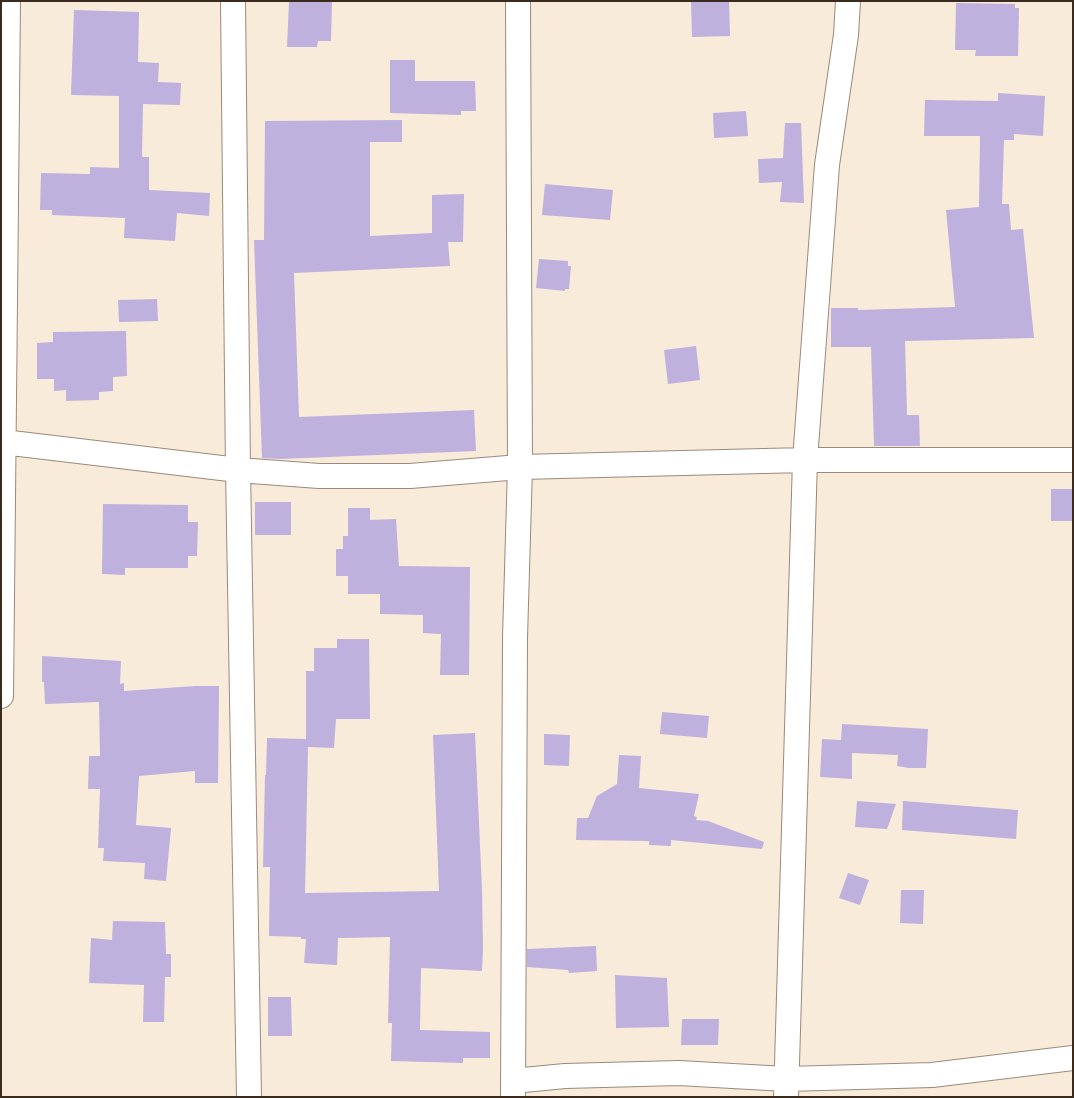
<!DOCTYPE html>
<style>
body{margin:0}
#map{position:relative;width:1074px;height:1098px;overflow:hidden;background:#f8ebda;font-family:Sriracha,sans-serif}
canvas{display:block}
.frame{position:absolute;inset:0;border:2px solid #3b2a1e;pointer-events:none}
</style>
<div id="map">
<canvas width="1074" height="1098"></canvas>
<div class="frame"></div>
</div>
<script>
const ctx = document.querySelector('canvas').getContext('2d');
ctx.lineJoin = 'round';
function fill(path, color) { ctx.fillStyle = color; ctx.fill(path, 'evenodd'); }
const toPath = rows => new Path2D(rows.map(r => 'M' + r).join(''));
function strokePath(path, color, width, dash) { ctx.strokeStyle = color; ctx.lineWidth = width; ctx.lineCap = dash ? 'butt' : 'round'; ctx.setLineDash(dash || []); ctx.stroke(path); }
const building = toPath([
 [289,1,332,1,331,41,318,41,317,47,287,47],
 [691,1,729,1,730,36,692,37],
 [956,3,1015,4,1015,8,1019,8,1018,56,975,56,976,50,955,50],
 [74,10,139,12,138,62,159,63,158,82,181,83,180,105,143,104,142,157,149,157,149,190,210,193,209,216,177,213,175,241,124,238,125,218,52,215,52,210,40,210,41,173,90,174,90,167,119,168,119,96,71,95],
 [390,60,415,60,415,81,475,81,476,111,461,111,461,115,390,113],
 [998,93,1045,96,1043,136,1014,134,1014,140,1004,140,1002,204,1009,204,1011,230,1023,229,1034,338,905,341,907,415,919,415,920,446,874,446,871,347,831,347,831,308,858,308,858,310,955,307,946,210,979,207,980,136,924,136,925,100,998,101],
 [746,111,748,136,714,138,713,113],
 [402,120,402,142,370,142,370,236,432,233,432,195,464,194,463,242,448,242,450,266,294,273,299,417,474,410,476,451,279,459,262,458,254,240,264,240,265,121],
 [785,123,801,123,804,203,780,202,782,182,759,183,758,159,783,158],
 [545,184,613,190,610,220,542,215],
 [539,259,568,261,568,266,571,266,569,289,565,289,565,291,536,288],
 [157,299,158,321,119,322,118,300],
 [126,331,127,376,113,377,113,391,99,392,99,400,66,401,66,390,54,391,54,379,37,379,37,343,53,342,53,332],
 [696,346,700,380,668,384,664,350],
 [1051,489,1073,489,1073,521,1051,521],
 [255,502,291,502,291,535,255,535],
 [103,504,188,505,188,522,198,522,197,556,188,556,188,568,125,568,125,575,102,574],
 [348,508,370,508,370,520,396,519,399,566,470,567,469,675,440,675,441,634,423,633,423,615,380,614,380,594,348,594,348,576,336,576,336,549,343,549,343,536,348,536],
 [337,639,369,639,370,719,336,719,334,748,308,747,305,893,439,891,433,735,475,733,482,890,483,949,482,971,421,968,420,1030,490,1032,490,1058,463,1058,463,1063,391,1061,392,1023,388,1023,390,937,338,938,337,965,304,963,306,939,301,939,301,937,269,936,270,867,263,867,265,775,266,775,267,738,306,739,306,671,314,671,314,648,337,648],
 [42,656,121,661,120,684,124,683,124,691,195,686,219,686,218,783,195,783,195,771,139,776,136,825,171,828,166,881,144,879,145,863,103,861,104,848,98,848,100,789,88,789,89,756,100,756,99,702,45,704,44,682,42,682],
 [662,712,709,716,707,738,660,734],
 [842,724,928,729,926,768,909,768,897,766,898,755,852,753,852,779,820,777,822,739,841,740],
 [544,734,570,735,569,766,544,765],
 [619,755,641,756,639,788,699,794,694,816,697,817,696,820,708,821,764,842,762,849,671,840,671,846,649,845,649,841,576,840,577,818,588,818,597,796,617,784],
 [857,801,896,804,887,829,855,827],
 [903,801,1018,810,1016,839,902,830],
 [848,873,869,880,860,905,839,898],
 [901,890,924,890,923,924,900,923],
 [113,921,165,922,166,954,171,954,171,977,165,977,164,1022,143,1022,144,985,89,983,91,938,112,940],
 [596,946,597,971,569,973,568,970,527,967,527,949],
 [615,975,667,978,669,1027,616,1028],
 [268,997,291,997,292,1036,268,1036],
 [682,1019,719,1019,718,1045,681,1045]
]);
const street = toPath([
 [233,1,238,470,249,1097],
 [3,442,238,470,319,476,410,476,520,467,805,460,1073,460],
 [1,696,8,1],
 [513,1081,565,1076,679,1073,786,1079,932,1075,1073,1058],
 [513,1097,515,638,520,467,518,1],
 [786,1097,805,460,827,165,846,35,848,1]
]);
fill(building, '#beb1dd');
strokePath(street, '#9a8a7c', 26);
strokePath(street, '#fff', 24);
</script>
